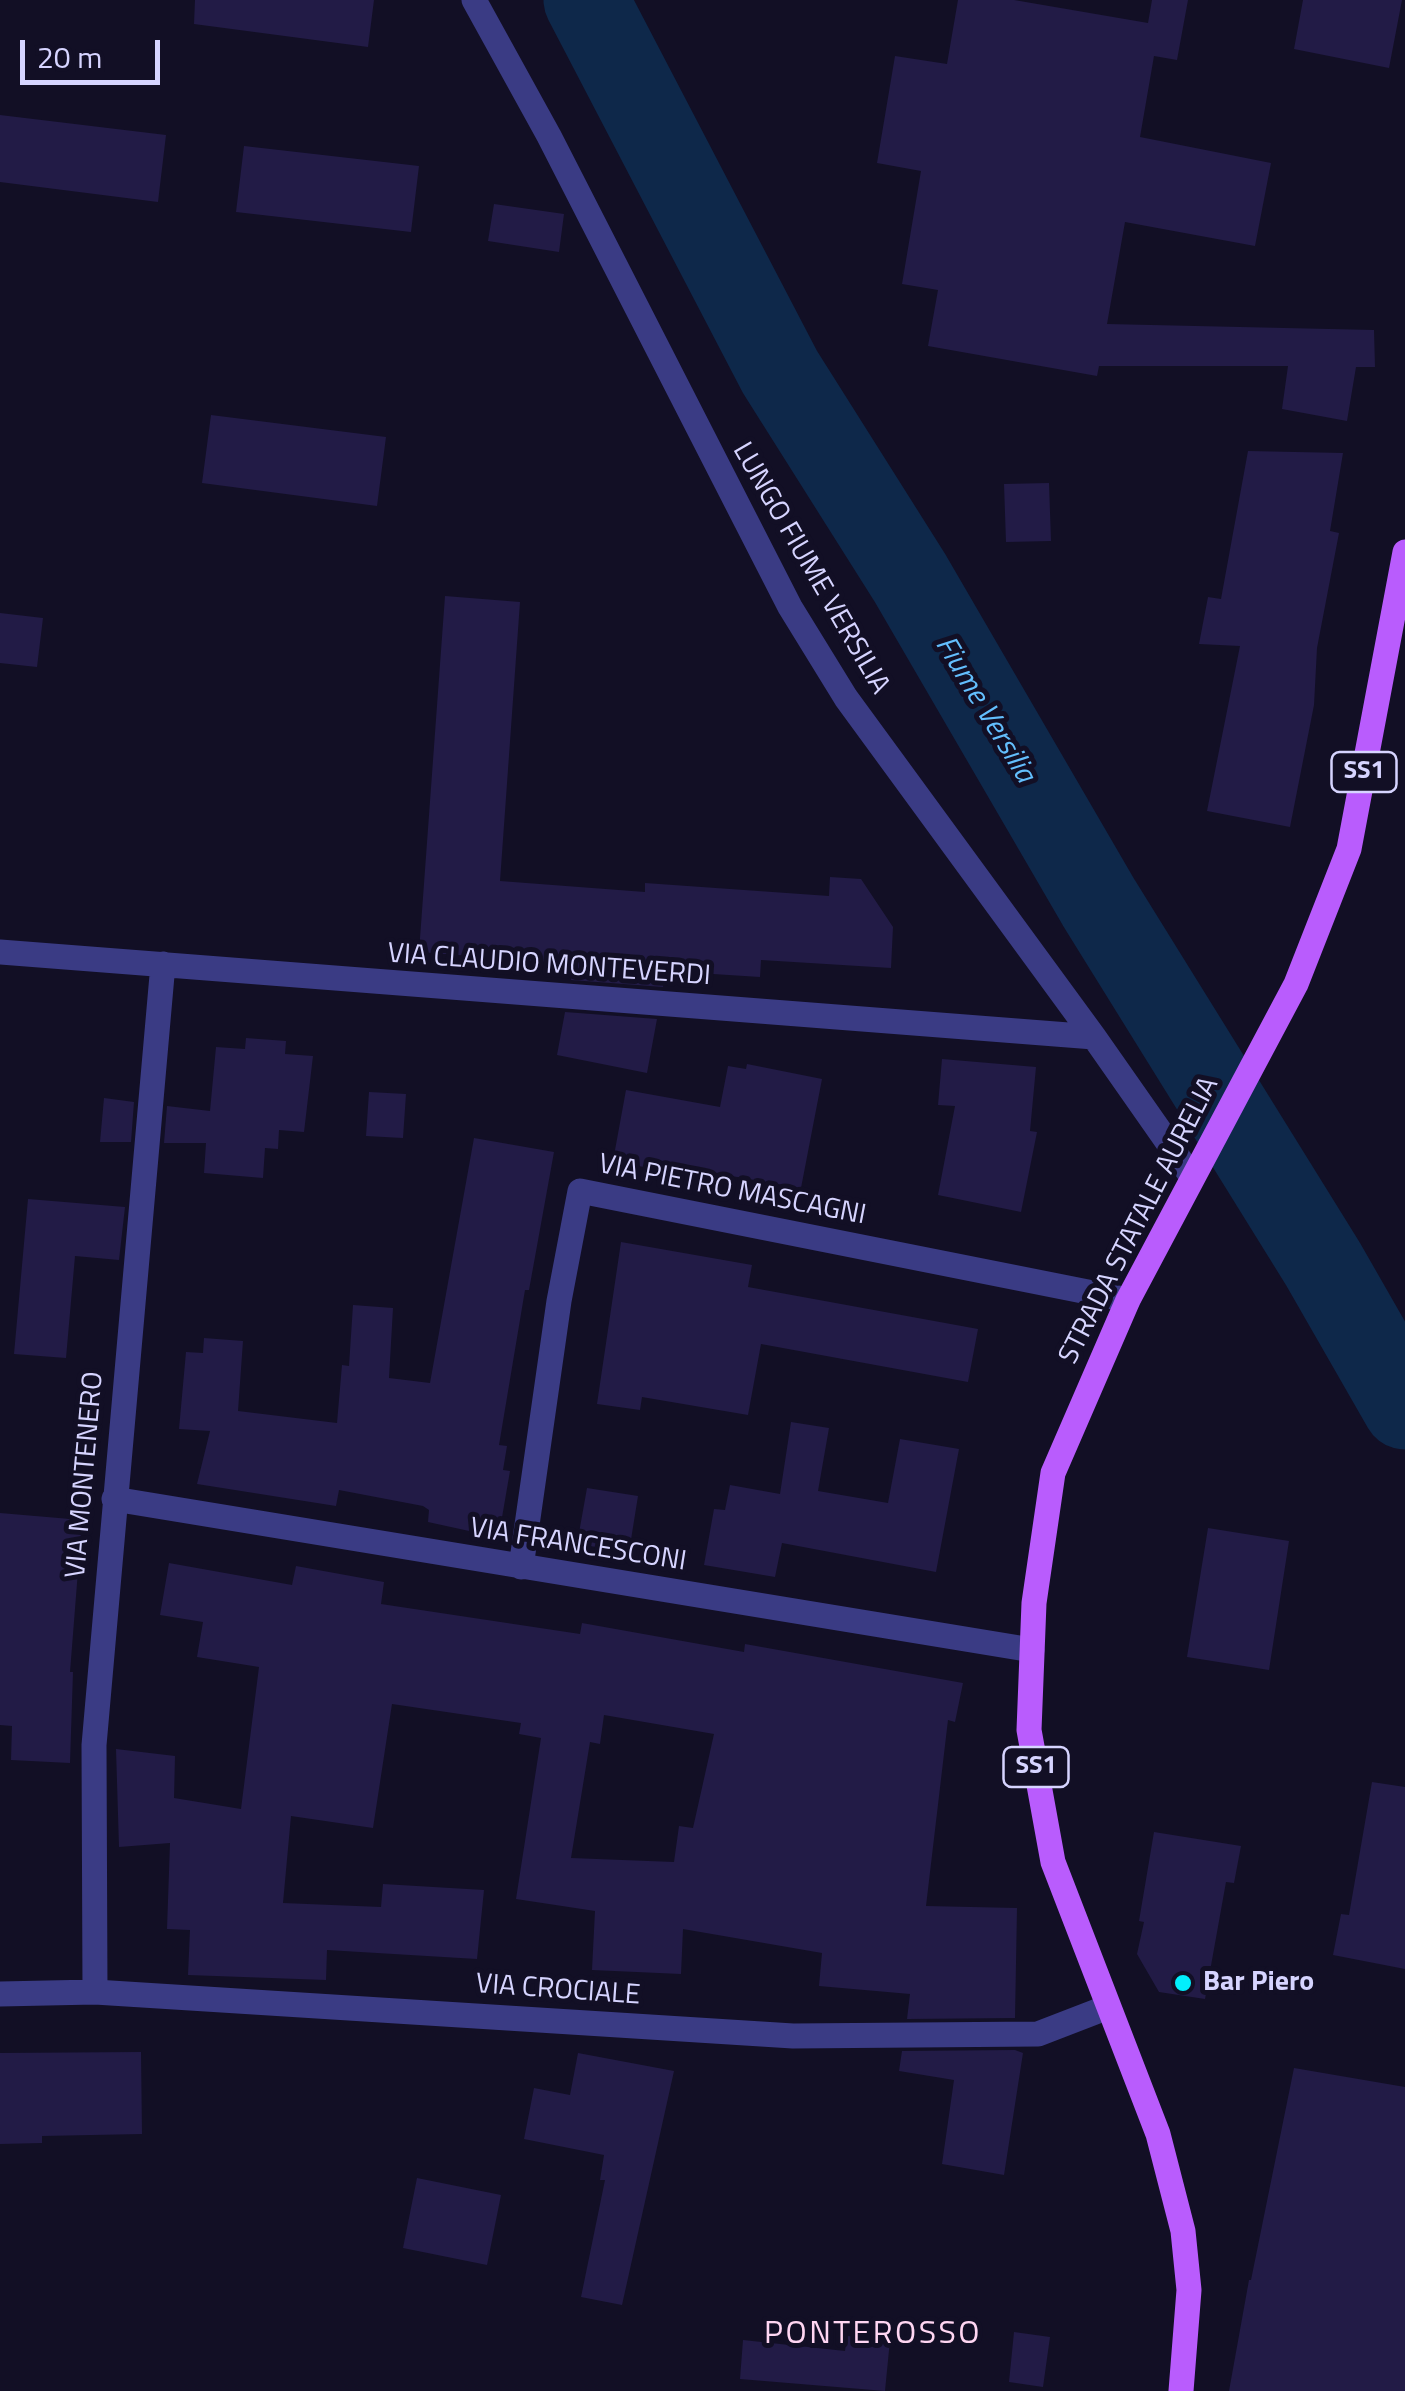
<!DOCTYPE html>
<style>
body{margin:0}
#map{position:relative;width:1405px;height:2391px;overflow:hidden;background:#120f25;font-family:"Titillium Web",sans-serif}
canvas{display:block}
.scale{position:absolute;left:20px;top:40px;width:140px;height:45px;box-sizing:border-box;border:5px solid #d6d4ff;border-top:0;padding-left:12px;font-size:30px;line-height:35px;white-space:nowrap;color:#d6d4ff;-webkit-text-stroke:8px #120f25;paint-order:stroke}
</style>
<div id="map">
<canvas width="1405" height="2391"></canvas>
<div class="scale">20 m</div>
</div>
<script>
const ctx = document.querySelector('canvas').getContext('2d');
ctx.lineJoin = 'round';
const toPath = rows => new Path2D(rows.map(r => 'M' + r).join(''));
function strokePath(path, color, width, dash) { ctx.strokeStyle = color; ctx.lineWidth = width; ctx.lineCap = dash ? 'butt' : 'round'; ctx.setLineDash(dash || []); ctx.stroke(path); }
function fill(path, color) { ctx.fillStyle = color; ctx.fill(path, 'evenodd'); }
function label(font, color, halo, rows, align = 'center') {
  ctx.font = font + ' "Titillium Web",sans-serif'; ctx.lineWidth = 10; ctx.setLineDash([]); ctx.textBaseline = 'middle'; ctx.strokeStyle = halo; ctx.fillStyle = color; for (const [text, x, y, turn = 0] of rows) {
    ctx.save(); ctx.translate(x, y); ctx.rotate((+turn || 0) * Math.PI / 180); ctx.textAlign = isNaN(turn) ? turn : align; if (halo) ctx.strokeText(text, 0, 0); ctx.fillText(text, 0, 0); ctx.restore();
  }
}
const river = toPath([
 [586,0,780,372,910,578,1099,903,1323,1264,1405,1407]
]);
const building = toPath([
 [195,0,374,0,368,47,194,24],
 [958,0,1014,0,1148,23,1152,0,1188,0,1177,60,1154,56,1140,137,1271,163,1255,246,1125,222,1107,324,1374,330,1375,367,1356,367,1347,421,1282,409,1288,366,1099,366,1097,376,928,346,938,290,902,284,921,171,877,163,895,56,947,64],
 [1303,0,1402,0,1389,68,1294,49],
 [0,115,166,135,158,202,0,182],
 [244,146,419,166,411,232,236,212],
 [494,204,564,214,559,252,488,241],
 [211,415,386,437,377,506,202,483],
 [1248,451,1343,453,1330,531,1339,533,1317,648,1314,705,1290,827,1207,811,1240,646,1199,644,1208,597,1221,599],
 [1049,483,1051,541,1006,542,1004,484],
 [445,596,520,602,500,881,645,892,645,883,829,896,830,877,861,879,893,927,891,968,761,960,760,977,666,971,663,987,571,980,575,964,419,952],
 [0,613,43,618,37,667,0,663],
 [565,1012,657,1019,647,1073,557,1055],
 [246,1038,286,1041,285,1054,313,1056,304,1132,279,1130,278,1149,265,1148,263,1178,204,1173,206,1143,164,1143,167,1106,210,1111,216,1047,245,1049],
 [942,1059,1036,1067,1030,1131,1037,1132,1021,1212,938,1195,955,1106,938,1105],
 [747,1064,822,1079,801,1188,691,1169,690,1176,613,1161,626,1090,720,1107,728,1066,746,1069],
 [369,1092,406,1094,403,1138,366,1136],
 [104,1098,134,1102,131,1142,100,1142],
 [474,1138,554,1152,529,1290,525,1290,499,1445,507,1446,503,1470,510,1471,500,1529,493,1529,492,1536,428,1522,429,1510,423,1506,339,1490,336,1506,197,1484,210,1431,179,1429,186,1352,203,1353,204,1338,243,1341,238,1411,337,1423,342,1365,349,1366,353,1305,393,1308,389,1378,430,1383],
 [28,1199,125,1207,119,1260,75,1256,66,1358,14,1354],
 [621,1242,752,1265,748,1287,978,1329,968,1382,761,1344,748,1415,642,1397,640,1410,597,1404],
 [791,1422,829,1428,818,1491,888,1503,900,1439,959,1449,936,1572,782,1543,775,1577,704,1565,714,1509,725,1510,730,1485,780,1494],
 [587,1488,638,1496,629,1552,577,1544],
 [0,1513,82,1520,70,1672,73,1672,70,1763,11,1760,12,1726,0,1725],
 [1208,1528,1289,1541,1269,1670,1187,1657],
 [169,1563,292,1585,296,1566,384,1582,381,1604,580,1634,582,1623,744,1652,745,1644,963,1683,955,1722,948,1720,926,1906,1017,1908,1015,2018,907,2019,910,1994,819,1986,822,1953,683,1929,681,1974,592,1970,595,1911,516,1899,541,1738,519,1734,521,1723,392,1704,373,1828,291,1816,283,1903,381,1907,383,1884,484,1890,477,1959,327,1950,326,1980,188,1975,190,1930,167,1929,170,1843,119,1847,116,1749,175,1756,174,1798,241,1809,259,1667,197,1657,203,1622,160,1615],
 [604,1715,714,1734,693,1828,679,1826,674,1862,571,1858,590,1742,600,1744],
 [1372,1782,1405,1787,1405,1969,1333,1955,1341,1914,1349,1915],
 [1154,1832,1241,1846,1234,1883,1226,1882,1205,1999,1159,1992,1137,1954,1144,1922,1139,1921],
 [1015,2050,1023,2053,1004,2175,942,2164,954,2080,899,2071,902,2051],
 [141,2052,142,2134,42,2136,42,2143,0,2144,0,2053],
 [578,2053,674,2071,622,2305,581,2297,605,2180,600,2180,604,2155,524,2139,534,2088,570,2095],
 [1294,2068,1405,2087,1405,2391,1229,2391,1249,2280,1251,2280],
 [417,2178,501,2195,487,2265,403,2248],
 [1014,2332,1050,2337,1043,2387,1009,2382],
 [847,2336,890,2340,885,2391,740,2379,743,2340,845,2351]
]);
const minor = toPath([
 [474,0,549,136,790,607,846,698,1094,1037,1192,1177],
 [0,952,1094,1037],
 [114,1499,1032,1650],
 [521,1567,559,1301,580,1191,1128,1300],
 [95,1992,94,1745,163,964],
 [0,1994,95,1992,793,2036,1038,2034,1108,2007]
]);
const major = toPath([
 [1181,2391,1189,2290,1183,2231,1158,2134,1053,1862,1029,1730,1034,1603,1053,1473,1128,1300,1296,984,1349,849,1405,552]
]);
const markers = [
 [1183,1983,10,"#02effc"]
];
const shields = [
 [1364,772,65],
 [1036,1767,65]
];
const shieldNames = [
 ["SS1",1364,772],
 ["SS1",1036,1767]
];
const streetNames = [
 ["LUNGO FIUME VERSILIA",810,569,60],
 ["VIA CLAUDIO MONTEVERDI",549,966,4],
 ["VIA PIETRO MASCAGNI",732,1191,11],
 ["STRADA STATALE AURELIA",1140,1221,-63],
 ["VIA MONTENERO",86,1475,-85],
 ["VIA FRANCESCONI",578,1546,9],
 ["VIA CROCIALE",558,1991,4]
];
const poiNames = [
 ["Bar Piero",1203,1983]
];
const waterNames = [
 ["Fiume Versilia",984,710,59]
];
const quarterNames = [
 ["PONTEROSSO",873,2335]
];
strokePath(river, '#0e284a', 85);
fill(building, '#221b46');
strokePath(minor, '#3a3b84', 25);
strokePath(major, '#b95cfd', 25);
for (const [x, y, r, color] of markers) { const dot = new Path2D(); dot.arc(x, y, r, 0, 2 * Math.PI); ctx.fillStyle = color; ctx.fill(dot); strokePath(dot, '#120f25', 4); }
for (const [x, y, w] of shields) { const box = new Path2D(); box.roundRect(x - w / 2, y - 20, w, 40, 8); ctx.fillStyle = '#120f25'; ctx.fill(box); strokePath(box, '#d6d4ff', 2.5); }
label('bold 25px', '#d6d4ff', null, shieldNames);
label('28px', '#d6d4ff', '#120f25', streetNames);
label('bold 28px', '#d6d4ff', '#120f25', poiNames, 'left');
label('italic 30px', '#63befd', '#120f25', waterNames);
ctx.letterSpacing = '2.5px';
label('32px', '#ffd6f2', '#120f25', quarterNames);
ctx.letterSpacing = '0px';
</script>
